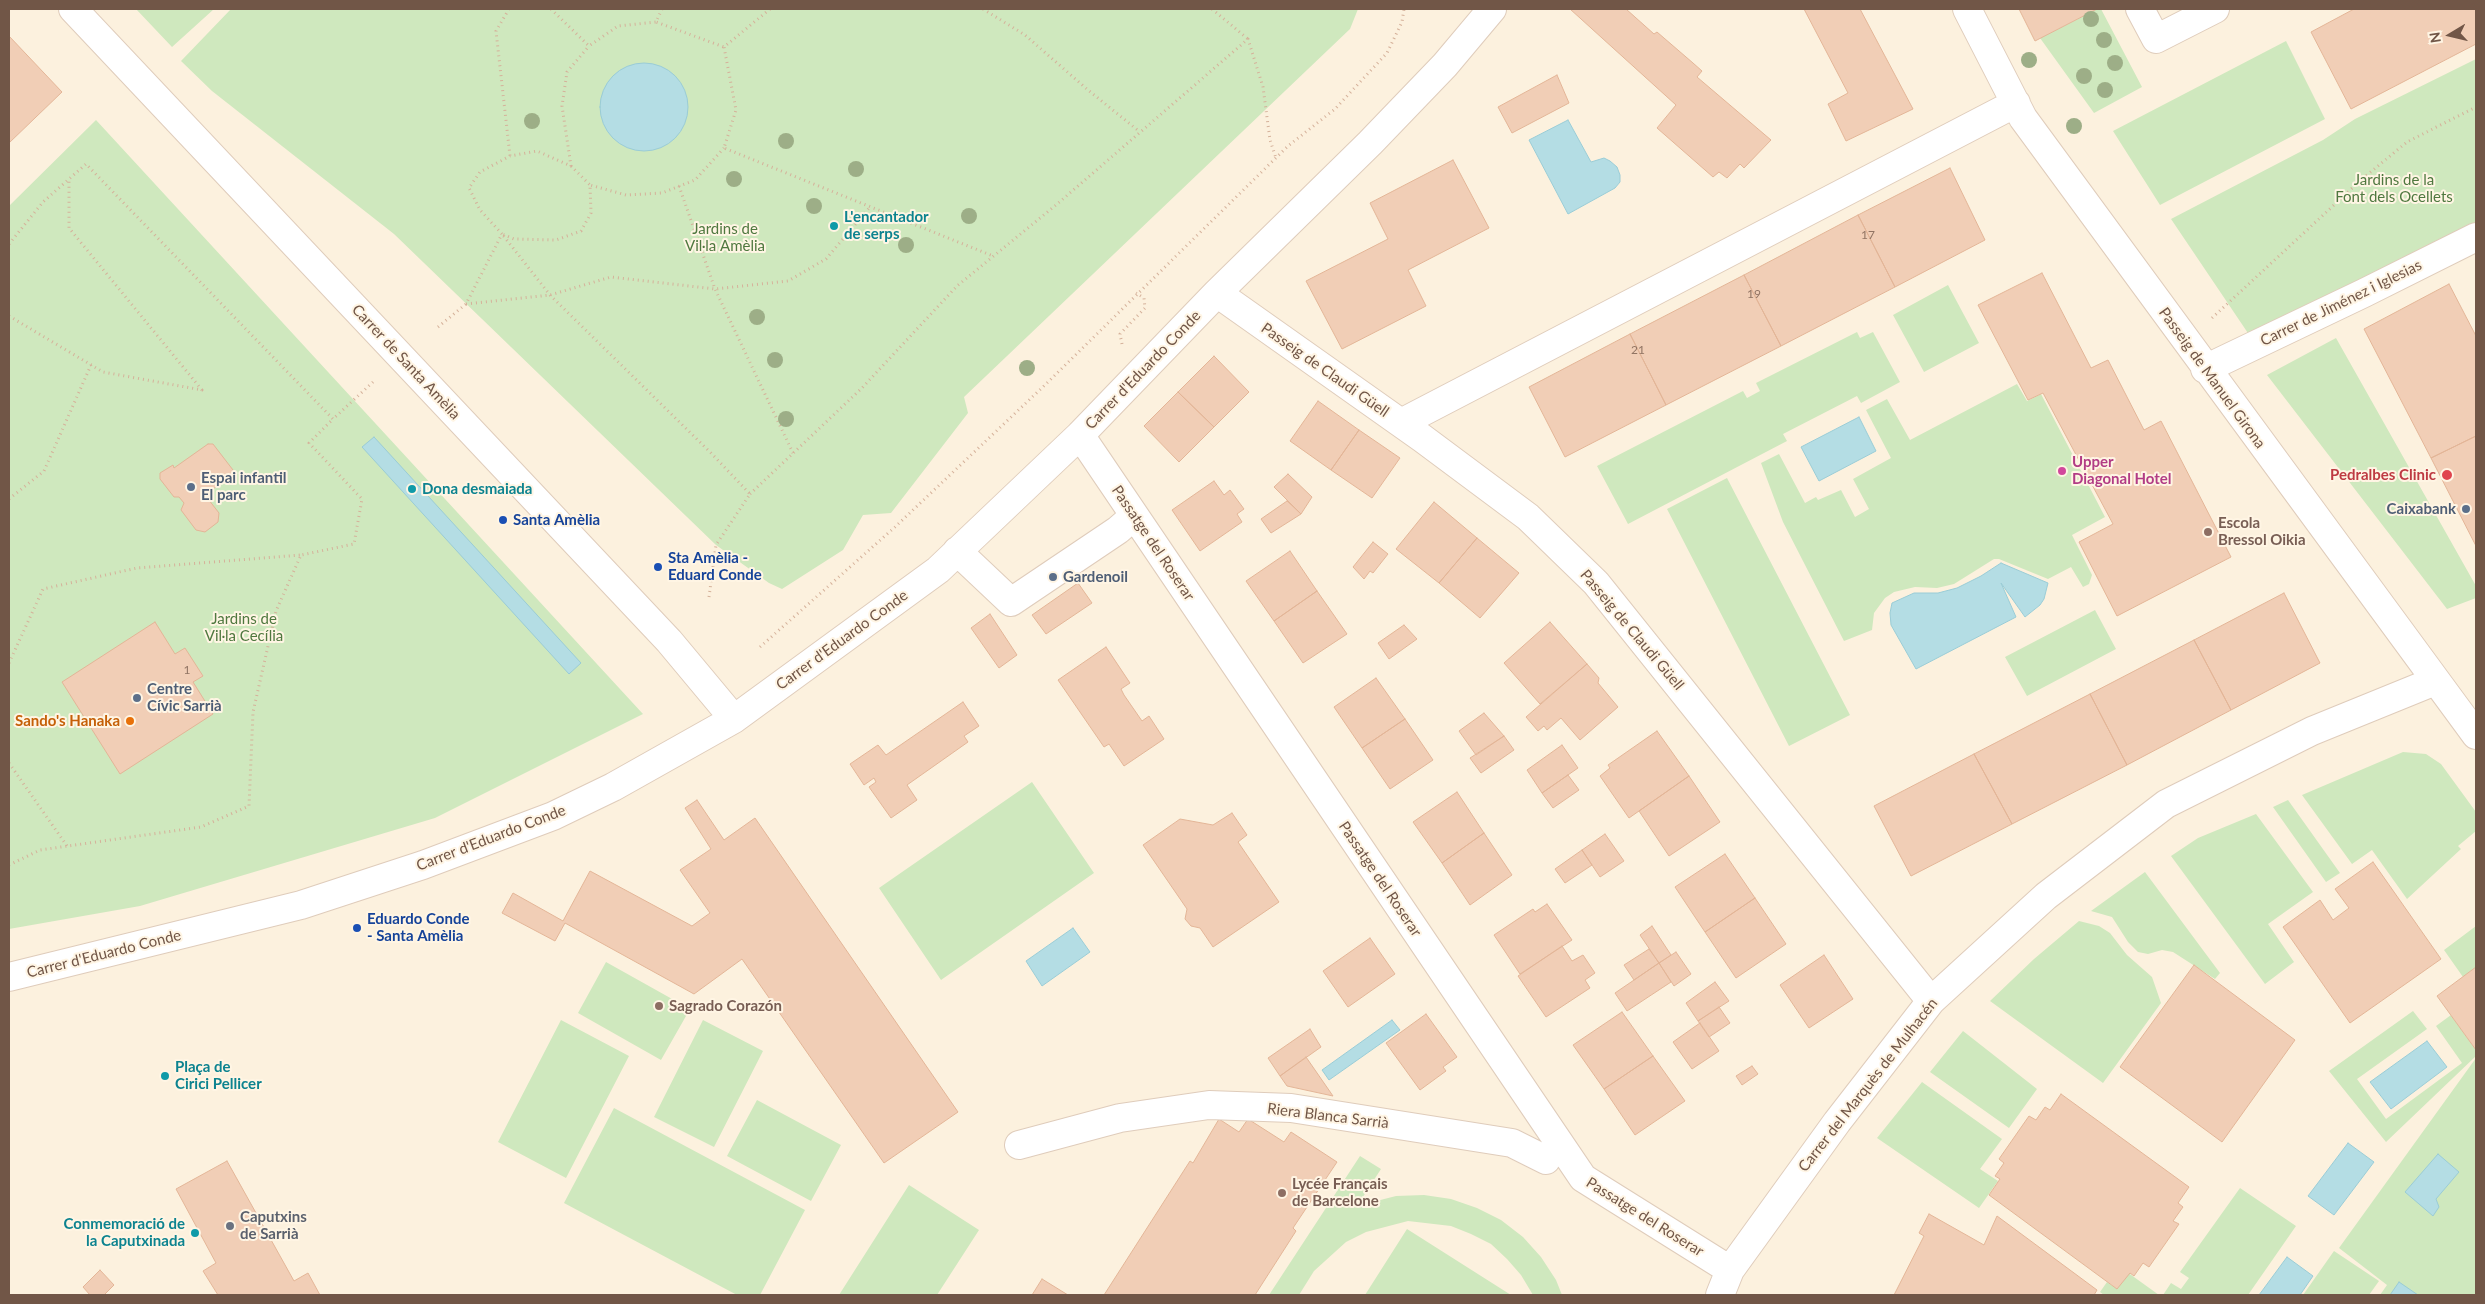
<!DOCTYPE html>
<meta charset="utf-8">
<style>
body{margin:0}
#map{position:relative;width:2485px;height:1304px;overflow:hidden;background:#fcf1de;font-family:Lato,sans-serif}
canvas{display:block}
.frame{position:absolute;inset:0;border:10px solid #715647;pointer-events:none}
.north{position:absolute;left:2425px;top:10px;width:50px;height:50px;-webkit-text-stroke:4px #fff5e4;paint-order:stroke;rotate:261deg;font-size:14px;font-weight:700;line-height:20px;text-align:center;color:#715647}
.north::after{content:'';display:block;margin:auto;width:18px;height:22px;background:#715647;clip-path:polygon(50% 0,100% 100%,50% 72%,0 100%)}
</style>
<div id="map">
<canvas width="2485" height="1304"></canvas>
<div class="frame"></div>
<div class="north">N</div>
</div>
<script>
const ctx = document.querySelector('canvas').getContext('2d');
ctx.lineJoin = 'round';
function fill(path, color) { ctx.fillStyle = color; ctx.fill(path, 'evenodd'); }
const toPath = rows => new Path2D(rows.map(r => 'M' + r).join(''));
function strokePath(path, color, width, dash) { ctx.strokeStyle = color; ctx.lineWidth = width; ctx.lineCap = dash ? 'butt' : 'round'; ctx.setLineDash(dash || []); ctx.stroke(path); }
function label(font, color, halo, rows, align = 'center') {
  ctx.font = font + ' Lato,sans-serif'; ctx.lineWidth = 4; ctx.setLineDash([]); ctx.textBaseline = 'middle'; ctx.strokeStyle = halo; ctx.fillStyle = color; for (const [text, x, y, turn = 0] of rows) {
    ctx.save(); ctx.translate(x, y); ctx.rotate((+turn || 0) * Math.PI / 180); ctx.textAlign = isNaN(turn) ? turn : align; if (halo) ctx.strokeText(text, 0, 0); ctx.fillText(text, 0, 0); ctx.restore();
  }
}
const green = toPath([
 [136,9,214,9,172,47],
 [231,9,1358,9,1350,29,964,397,968,413,891,513,863,515,843,550,782,589,769,583,716,545,394,234,212,91,181,61],
 [2097,9,2101,9,2142,87,2094,113,2040,38],
 [2286,41,2325,119,2160,205,2113,131],
 [2476,59,2476,237,2256,345,2171,219,2323,140,2355,119],
 [96,120,643,714,435,818,140,906,9,929,9,206],
 [1948,285,1979,343,1924,372,1893,315],
 [1857,332,1860,338,1873,332,1900,382,1861,403,1857,396,1783,434,1787,441,1628,524,1597,466,1743,391,1747,398,1760,391,1756,383],
 [2336,338,2476,586,2476,598,2447,609,2267,375],
 [2017,384,2027,401,2041,394,2105,517,2072,535,2092,575,2089,584,2083,587,2071,567,2048,579,1999,559,1994,559,1954,584,1937,588,1915,587,1894,592,1885,598,1874,613,1872,630,1844,641,1783,522,1761,463,1779,454,1805,503,1816,497,1818,500,1841,490,1855,517,1869,509,1853,479,1891,458,1866,410,1887,399,1910,440],
 [1727,478,1850,715,1789,746,1667,509],
 [2095,610,2116,649,2027,696,2005,657],
 [2403,752,2426,754,2441,764,2476,812,2476,831,2458,846,2461,849,2407,899,2372,850,2352,864,2302,795],
 [1032,782,1094,873,941,980,879,888],
 [2288,800,2340,873,2326,882,2273,807],
 [2256,814,2313,892,2268,924,2294,962,2265,984,2171,856,2198,838],
 [2145,872,2220,973,2215,979,2173,952,2162,950,2148,954,2138,952,2128,942,2112,917,2091,911],
 [2079,921,2099,926,2110,933,2127,955,2152,977,2161,1003,2103,1083,1990,1001,2034,959],
 [2476,926,2476,967,2463,977,2444,950],
 [606,962,690,1009,661,1060,578,1013],
 [2413,1011,2427,1029,2357,1079,2386,1119,2462,1063,2436,1026,2451,1015,2476,1050,2476,1056,2386,1142,2329,1071],
 [561,1020,629,1056,566,1178,498,1142],
 [703,1020,763,1051,714,1147,654,1117],
 [1963,1031,2037,1089,2009,1128,1930,1072],
 [2476,1058,2476,1295,2380,1295,2387,1285,2339,1248],
 [1922,1082,2002,1139,1980,1169,1998,1181,1979,1208,1877,1138],
 [757,1100,841,1145,811,1201,727,1156],
 [614,1108,805,1210,760,1295,737,1295,564,1203],
 [1360,1156,1381,1169,1357,1206,1396,1196,1424,1195,1451,1199,1477,1208,1501,1220,1523,1237,1541,1257,1556,1280,1562,1295,1533,1295,1521,1275,1507,1259,1491,1244,1471,1234,1451,1226,1408,1221,1366,1232,1346,1242,1314,1271,1299,1295,1269,1295],
 [909,1185,979,1230,937,1295,839,1295],
 [2240,1188,2296,1226,2248,1295,2163,1295,2171,1283,2181,1289,2189,1278,2180,1272],
 [1407,1229,1511,1295,1365,1295],
 [2334,1251,2379,1281,2369,1295,2303,1295],
 [2127,1272,2159,1295,2104,1295,2100,1292,2107,1282,2116,1288]
]);
const water = toPath([
 '600 107a44 44 0 1 1 88 0a44 44 0 1 1-88 0Z',
 [1568,120,1591,162,1604,158,1610,161,1617,167,1620,175,1620,182,1615,188,1568,214,1529,140,1568,120],
 [1859,417,1876,451,1819,481,1801,447,1859,417],
 [374,437,581,663,569,674,362,447,374,437],
 [2001,563,2048,583,2044,599,2040,605,2025,617,2001,583,2016,617,1916,669,1891,625,1890,613,1892,603,1914,593,1938,593,1957,588,1981,576,2001,563],
 [1073,928,1090,952,1042,986,1026,961,1073,928],
 [1392,1020,1400,1030,1329,1080,1322,1070,1392,1020],
 [2427,1041,2447,1067,2391,1109,2370,1082,2427,1041],
 [2348,1143,2374,1162,2334,1215,2308,1196,2348,1143],
 [2438,1154,2459,1172,2436,1199,2439,1207,2433,1216,2405,1192,2438,1154],
 [2287,1257,2313,1276,2300,1295,2259,1295,2287,1257],
 [2399,1282,2418,1295,2390,1295,2399,1282]
]);
const building = toPath([
 [1570,9,1626,9,1654,34,1657,32,1693,63,1702,71,1697,77,1771,140,1744,168,1740,164,1727,178,1719,172,1713,177,1657,128,1676,105,1570,9],
 [1804,9,1860,9,1913,109,1846,141,1828,104,1848,93,1804,9],
 [2019,9,2097,9,2035,41,2019,9],
 [2354,9,2476,9,2476,44,2351,109,2311,32,2354,9],
 [9,36,62,92,9,143,9,36],
 [1557,75,1569,103,1512,133,1498,107,1557,75],
 [1453,160,1489,228,1408,270,1426,306,1342,349,1306,281,1388,239,1370,203,1453,160],
 [1950,168,1985,240,1895,287,1858,215,1950,168],
 [1858,215,1895,287,1781,346,1744,275,1858,215],
 [2042,273,2091,368,2108,360,2144,430,2161,421,2231,557,2117,616,2079,542,2113,524,2043,393,2028,400,1978,305,2042,273],
 [1744,275,1781,346,1666,405,1630,334,1744,275],
 [2449,284,2476,336,2476,436,2431,458,2364,329,2449,284],
 [1630,334,1666,405,1565,457,1529,387,1630,334],
 [1214,356,1249,392,1214,427,1178,392,1214,356],
 [1178,392,1214,427,1179,462,1144,426,1178,392],
 [1318,401,1359,430,1331,470,1290,441,1318,401],
 [1359,430,1400,458,1372,498,1331,470,1359,430],
 [2476,436,2476,546,2431,458,2476,436],
 [208,444,213,444,233,470,232,475,205,495,219,513,218,522,205,532,196,530,181,510,184,503,179,497,174,497,160,479,160,473,173,465,174,468,208,444],
 [1288,474,1312,497,1301,514,1274,487,1288,474],
 [1214,481,1224,495,1230,490,1244,509,1237,514,1242,522,1200,551,1172,510,1214,481],
 [1287,501,1301,514,1271,533,1261,519,1287,501],
 [1434,502,1477,538,1439,583,1396,549,1434,502],
 [1477,538,1519,573,1480,618,1439,583,1477,538],
 [1373,542,1388,554,1373,573,1370,571,1364,579,1353,567,1373,542],
 [1290,551,1317,591,1274,621,1246,581,1290,551],
 [1078,583,1092,603,1046,634,1032,615,1078,583],
 [1317,591,1347,634,1303,663,1274,621,1317,591],
 [2284,593,2320,663,2231,710,2194,640,2284,593],
 [990,614,1017,655,999,668,971,628,990,614],
 [155,622,175,654,185,648,203,676,193,682,213,714,120,774,62,682,155,622],
 [1550,622,1587,664,1540,704,1504,663,1550,622],
 [1404,625,1417,639,1389,659,1378,643,1404,625],
 [2194,640,2231,710,2127,765,2090,694,2194,640],
 [1106,647,1130,683,1121,689,1124,695,1142,721,1149,716,1164,739,1124,766,1109,744,1104,747,1058,680,1106,647],
 [1587,664,1599,678,1598,683,1618,707,1580,740,1561,718,1547,730,1544,726,1538,731,1526,717,1587,664],
 [1376,678,1405,719,1362,748,1334,707,1376,678],
 [2090,694,2127,765,2012,824,1974,754,2090,694],
 [963,702,979,726,964,736,968,742,907,785,917,800,891,818,869,787,876,782,874,778,864,785,850,764,878,745,886,755,963,702],
 [1484,713,1504,736,1476,755,1459,731,1484,713],
 [1405,719,1433,760,1390,789,1362,748,1405,719],
 [1657,731,1689,776,1629,818,1600,776,1610,768,1608,765,1657,731],
 [1504,736,1514,750,1481,773,1470,758,1504,736],
 [1562,745,1578,768,1542,793,1527,770,1562,745],
 [1974,754,2012,824,1911,876,1874,806,1974,754],
 [1568,775,1579,790,1553,808,1542,793,1568,775],
 [1689,776,1720,822,1669,856,1639,811,1689,776],
 [1457,792,1484,833,1442,863,1413,822,1457,792],
 [697,800,724,840,755,818,958,1112,884,1163,742,959,694,994,565,923,555,941,502,913,513,893,563,921,590,871,692,926,710,913,680,870,711,849,685,808,697,800],
 [1232,813,1247,835,1238,842,1279,902,1213,947,1200,928,1191,926,1185,919,1187,909,1143,845,1180,819,1213,825,1232,813],
 [1484,833,1512,875,1470,905,1442,863,1484,833],
 [1605,834,1624,861,1600,877,1582,850,1605,834],
 [1582,850,1592,865,1565,883,1555,869,1582,850],
 [1725,854,1755,898,1705,932,1675,887,1725,854],
 [2373,862,2441,959,2350,1023,2283,927,2320,900,2333,920,2349,908,2335,889,2373,862],
 [1755,898,1786,944,1736,978,1705,932,1755,898],
 [1547,904,1572,940,1520,974,1494,935,1533,909,1535,912,1547,904],
 [1652,926,1671,955,1659,963,1640,935,1652,926],
 [1370,938,1395,974,1348,1007,1323,971,1370,938],
 [1562,946,1572,961,1583,955,1595,973,1585,980,1590,988,1546,1017,1518,976,1562,946],
 [1649,949,1659,963,1634,980,1624,965,1649,949],
 [1676,952,1691,974,1674,986,1659,963,1676,952],
 [1824,955,1853,999,1809,1028,1780,985,1824,955],
 [1659,963,1671,982,1627,1011,1615,993,1659,963],
 [2194,965,2295,1040,2222,1142,2120,1067,2194,965],
 [2476,967,2476,1050,2437,996,2476,967],
 [1715,982,1729,1001,1698,1021,1686,1003,1715,982],
 [1719,1007,1730,1023,1709,1037,1698,1021,1719,1007],
 [1622,1012,1653,1056,1604,1089,1573,1045,1622,1012],
 [1426,1014,1457,1057,1443,1067,1446,1071,1420,1090,1386,1043,1426,1014],
 [1700,1023,1719,1051,1692,1069,1673,1042,1700,1023],
 [1310,1029,1321,1047,1280,1076,1268,1058,1310,1029],
 [1653,1056,1685,1101,1635,1135,1604,1089,1653,1056],
 [1306,1057,1333,1096,1287,1086,1280,1076,1306,1057],
 [1752,1066,1758,1074,1742,1085,1736,1076,1752,1066],
 [2061,1094,2189,1187,2178,1203,2183,1207,2173,1221,2179,1224,2149,1267,2143,1263,2134,1276,2130,1273,2117,1289,1989,1195,2000,1179,1995,1176,2004,1163,1999,1159,2029,1116,2036,1120,2045,1107,2050,1110,2061,1094],
 [1219,1119,1239,1132,1248,1119,1284,1142,1291,1132,1337,1162,1293,1228,1296,1231,1255,1295,1104,1295,1190,1161,1193,1163,1219,1119],
 [227,1161,294,1281,308,1273,320,1295,218,1295,203,1271,216,1263,176,1189,227,1161],
 [1929,1214,1984,1245,1997,1216,2097,1290,2094,1295,1894,1295,1924,1236,1919,1233,1929,1214],
 [100,1270,114,1285,104,1295,90,1295,83,1287,100,1270],
 [1042,1279,1068,1295,1032,1295,1042,1279]
]);
const path = toPath([
 [509,9,496,31,510,156],
 [551,9,589,46,618,26,656,22],
 [662,9,656,22,724,47],
 [770,9,724,47,736,110,724,148,993,256],
 [983,9,1025,35,1088,90,1140,132],
 [1212,9,1248,39],
 [571,166,590,185],
 [679,186,715,289,793,453],
 [9,244,43,202,86,164,333,419,373,382],
 [466,304,550,295,611,277,715,289,788,281,826,259,870,207],
 [9,316,103,372,202,390,69,228,69,179],
 [2212,318,2361,180,2407,142,2476,107],
 [438,327,466,304,502,234,480,210,469,188,480,172,510,156,537,151,571,166,562,106,567,72,589,46],
 [1122,344,1120,334,1145,308,1144,298,1136,293],
 [750,494,862,388,957,286,1056,205,1248,39,1263,87,1270,140,1276,158],
 [9,499,44,471,91,365],
 [709,597,716,545,750,494,711,453,550,295,502,234,514,239,556,240,581,231,591,213,590,185,626,195,662,193,695,180,724,148],
 [760,647,895,527,1046,384,1288,146,1335,109,1387,53,1402,22,1404,9],
 [9,663,43,589,137,568,301,555],
 [9,763,67,846],
 [9,865,40,850,201,827,249,806,253,712,276,611,301,555,354,544,362,499,309,443,333,419]
]);
const minor = toPath([
 [73,9,669,641,734,719],
 [1967,9,2023,118,2476,735],
 [2140,9,2156,39,2215,9],
 [1217,293,1422,438,1528,517,1596,583,1931,1001],
 [2205,369,2364,293,2476,237],
 [1401,423,2016,103],
 [1080,435,1583,1178,1730,1270],
 [957,551,1011,602,1118,530,1134,516],
 [9,977,301,905,423,865,553,816,613,787,734,719,938,570,1080,435,1217,293,1370,143,1445,65,1492,9],
 [1019,1145,1120,1118,1209,1105,1291,1108,1512,1143,1546,1160],
 [1720,1295,1730,1270,1837,1122,1931,1001,2046,896,2166,804,2312,731,2435,681]
]);
const trees = [
 [2091,19],
 [2104,40],
 [2029,60],
 [2115,63],
 [2084,76],
 [2105,90],
 [532,121],
 [2074,126],
 [786,141],
 [856,169],
 [734,179],
 [814,206],
 [969,216],
 [906,245],
 [757,317],
 [775,360],
 [1027,368],
 [786,419]
];
const markers = [
 [834,226,5,"#0f9aa8"],
 [2062,471,5,"#d1479c"],
 [2447,475,6,"#e0444e"],
 [191,487,5,"#5c6f8a"],
 [412,489,5,"#0f9aa8"],
 [2466,509,5,"#5c6f8a"],
 [503,520,5,"#1a4fb4"],
 [2208,532,5,"#8d6e63"],
 [658,567,5,"#1a4fb4"],
 [1053,577,5,"#5c6f8a"],
 [137,698,5,"#5c6f8a"],
 [130,721,5,"#e8710a"],
 [357,928,5,"#1a4fb4"],
 [659,1006,5,"#8d6e63"],
 [165,1076,5,"#0f9aa8"],
 [1282,1193,5,"#8d6e63"],
 [230,1226,5,"#6b7280"],
 [195,1233,5,"#0f9aa8"]
];
const numberNames = [
 ["17",1868,235],
 ["19",1754,294],
 ["21",1638,350],
 ["1",187,670]
];
const parkNames = [
 ["Jardins de la",2394,180],
 ["Font dels Ocellets",2394,197],
 ["Jardins de",725,229],
 ["Vil·la Amèlia",725,246],
 ["Jardins de",244,619],
 ["Vil·la Cecília",244,636]
];
const cultureNames = [
 ["L'encantador",844,217],
 ["de serps",844,234],
 ["Dona desmaiada",422,489],
 ["Plaça de",175,1067],
 ["Cirici Pellicer",175,1084],
 ["Conmemoració de",185,1224,"right"],
 ["la Caputxinada",185,1241,"right"]
];
const streetNames = [
 ["Carrer de Jiménez i Iglesias",2341,303,-26],
 ["Carrer de Santa Amèlia",406,362,47],
 ["Carrer d'Eduardo Conde",1143,370,-46],
 ["Passeig de Claudi Güell",1325,370,35],
 ["Passeig de Manuel Girona",2212,378,54],
 ["Passatge del Roserar",1153,543,56],
 ["Passeig de Claudi Güell",1632,630,50],
 ["Carrer d'Eduardo Conde",842,640,-36],
 ["Carrer d'Eduardo Conde",491,838,-21],
 ["Passatge del Roserar",1380,879,56],
 ["Carrer d'Eduardo Conde",104,954,-14],
 ["Carrer del Marquès de Mulhacén",1868,1085,-52],
 ["Riera Blanca Sarrià",1328,1116,7],
 ["Passatge del Roserar",1645,1217,32]
];
const hotelNames = [
 ["Upper",2072,462],
 ["Diagonal Hotel",2072,479]
];
const healthNames = [
 ["Pedralbes Clinic",2436,475]
];
const serviceNames = [
 ["Espai infantil",201,478],
 ["El parc",201,495],
 ["Caixabank",2456,509,"right"],
 ["Gardenoil",1063,577],
 ["Centre",147,689],
 ["Cívic Sarrià",147,706]
];
const transitNames = [
 ["Santa Amèlia",513,520],
 ["Sta Amèlia -",668,558],
 ["Eduard Conde",668,575],
 ["Eduardo Conde",367,919],
 ["- Santa Amèlia",367,936]
];
const educationNames = [
 ["Escola",2218,523],
 ["Bressol Oikia",2218,540],
 ["Sagrado Corazón",669,1006],
 ["Lycée Français",1292,1184],
 ["de Barcelone",1292,1201]
];
const foodNames = [
 ["Sando's Hanaka",120,721]
];
const worshipNames = [
 ["Caputxins",240,1217],
 ["de Sarrià",240,1234]
];
fill(green, '#cfe8be');
fill(water, '#b4dde4');
strokePath(water, '#9accd6', 1);
fill(building, '#f1ceb6');
strokePath(building, '#e3b597', 1);
strokePath(minor, '#dfccbb', 30);
strokePath(path, '#d5b19a', 3, [1, 4]);
strokePath(minor, '#fff', 28);
ctx.fillStyle = '#9dae87';
for (const [x, y] of trees) { ctx.beginPath(); ctx.arc(x, y, 8, 0, 2 * Math.PI); ctx.fill(); }
for (const [x, y, r, color] of markers) { const dot = new Path2D(); dot.arc(x, y, r, 0, 2 * Math.PI); ctx.fillStyle = color; ctx.fill(dot); strokePath(dot, '#fff5e4', 2); }
label('12px', '#917463', null, numberNames);
label('15px', '#4f783f', '#fff5e4', parkNames);
label('bold 15px', '#0d838f', '#fff5e4', cultureNames, 'left');
label('15px', '#715647', '#fff5e4', streetNames);
label('bold 15px', '#b23c85', '#fff5e4', hotelNames, 'left');
label('bold 15px', '#be3a42', '#fff5e4', healthNames, 'right');
label('bold 15px', '#4e5e75', '#fff5e4', serviceNames, 'left');
label('bold 15px', '#164399', '#fff5e4', transitNames, 'left');
label('bold 15px', '#785e54', '#fff5e4', educationNames, 'left');
label('bold 15px', '#c56008', '#fff5e4', foodNames, 'right');
label('bold 15px', '#5b616d', '#fff5e4', worshipNames, 'left');
</script>
